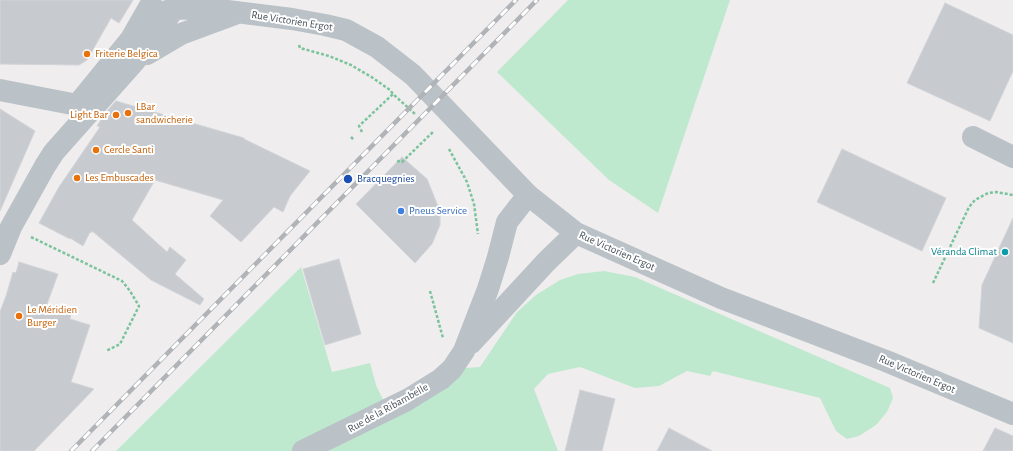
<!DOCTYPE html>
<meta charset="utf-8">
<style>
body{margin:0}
canvas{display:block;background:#efeded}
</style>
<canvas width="1013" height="451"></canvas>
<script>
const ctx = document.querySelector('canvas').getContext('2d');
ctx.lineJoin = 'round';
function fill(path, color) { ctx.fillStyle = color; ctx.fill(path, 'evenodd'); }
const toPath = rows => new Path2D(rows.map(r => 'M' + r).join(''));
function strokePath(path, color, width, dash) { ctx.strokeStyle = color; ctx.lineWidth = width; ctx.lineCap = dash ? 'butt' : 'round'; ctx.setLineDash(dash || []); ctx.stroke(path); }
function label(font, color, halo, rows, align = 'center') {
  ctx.font = font + ' "Alegreya Sans",sans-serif'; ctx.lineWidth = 4; ctx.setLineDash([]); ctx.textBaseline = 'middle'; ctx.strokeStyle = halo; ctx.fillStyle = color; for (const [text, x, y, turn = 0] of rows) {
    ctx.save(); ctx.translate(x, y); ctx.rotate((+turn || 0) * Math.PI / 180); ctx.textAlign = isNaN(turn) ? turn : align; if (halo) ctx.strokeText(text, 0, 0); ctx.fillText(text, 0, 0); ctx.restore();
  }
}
const green = toPath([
 [568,0,730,0,658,213,609,180,497,72],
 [301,267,332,372,370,363,376,385,388,410,452,369,480,367,517,312,536,295,560,280,578,274,604,271,635,277,890,388,893,398,887,412,876,425,859,436,847,439,836,431,820,398,713,371,710,376,687,371,659,386,635,388,580,367,548,374,534,389,558,451,116,451]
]);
const building = toPath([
 [0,0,133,0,119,23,111,18,87,60,79,65,0,64,0,0],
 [945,3,1013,35,1013,71,990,121,907,83,945,3],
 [116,101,244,138,244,139,310,171,290,196,283,212,274,207,241,242,210,216,223,200,155,180,132,220,167,252,170,247,186,260,175,274,204,299,200,305,151,280,92,231,91,233,90,232,83,246,70,238,70,239,39,223,59,187,100,127,97,126,106,112,116,101],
 [0,109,35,131,0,211,0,109],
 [842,149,946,198,922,251,817,202,842,149],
 [402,157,427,179,440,211,440,225,432,244,415,263,356,204,402,157],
 [1013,218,1013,343,979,328,982,285,1013,218],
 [339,259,361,334,325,345,303,269,339,259],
 [19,262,58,274,46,307,71,314,70,319,90,325,71,382,94,389,34,451,0,451,0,312,6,296,13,272,16,273,19,262],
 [580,390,615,399,602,451,565,451,580,390],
 [669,428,712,451,657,451,669,428],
 [995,428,1013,436,1013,451,983,451,995,428]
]);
const path = toPath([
 [299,45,300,48,329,56,351,65,373,78,390,90,393,94,415,114],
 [362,132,359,126,393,94],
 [351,137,354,140],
 [449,149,467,182,474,204,478,234],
 [397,161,402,162,434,131],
 [31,237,122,281,130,291,139,306,120,344,106,351],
 [933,283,969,207,975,200,988,193,996,192,1013,195],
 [430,291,443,338]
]);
const minor = toPath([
 [144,18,174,9,204,8,292,19,325,25,346,30,377,47,413,75,528,195,576,233,721,298,886,361,1013,414],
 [147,54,181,34,235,14],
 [0,90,93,108],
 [78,104,131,39,151,4],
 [973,137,1013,157],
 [0,254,11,227,45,166,54,152,134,62,163,25,177,4],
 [471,343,547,261,576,233],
 [303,451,407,400,441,379,452,369,464,351,488,289,498,257,507,222,528,195]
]);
const rail = toPath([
 [71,451,516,0],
 [92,451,537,0]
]);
const markers = [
 [87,54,4,"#e8710a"],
 [128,113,4,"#e8710a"],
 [116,115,4,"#e8710a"],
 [96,150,4,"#e8710a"],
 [77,178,4,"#e8710a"],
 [348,179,5,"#1a4fb4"],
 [401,211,4,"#3f7fe0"],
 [1005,252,4,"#0f9aa8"],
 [19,316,4,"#e8710a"]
];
const streetNames = [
 ["Rue Victorien Ergot",292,21,9],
 ["Rue Victorien Ergot",617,251,24],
 ["Rue Victorien Ergot",917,374,23],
 ["Rue de la Ribambelle",388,408,-29]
];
const foodNames = [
 ["Friterie Belgica",95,54],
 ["LBar",136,107],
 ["sandwicherie",136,120],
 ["Light Bar",108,115,"right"],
 ["Cercle Santi",104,150],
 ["Les Embuscades",85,178],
 ["Le Méridien",27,310],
 ["Burger",27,323]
];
const transitNames = [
 ["Bracquegnies",357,179]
];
const shopNames = [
 ["Pneus Service",409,211]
];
const cultureNames = [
 ["Véranda Climat",997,252]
];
fill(green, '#bfe9ce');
fill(building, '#c7cacf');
strokePath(building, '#d2d4d8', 1);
strokePath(path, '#7bc39d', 2.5, [3, 2]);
strokePath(minor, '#bac2c8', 22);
strokePath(rail, '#b0b3b7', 4.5);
strokePath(rail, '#fff', 3, [9]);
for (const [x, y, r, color] of markers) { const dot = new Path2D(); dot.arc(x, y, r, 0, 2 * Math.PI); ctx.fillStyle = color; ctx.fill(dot); strokePath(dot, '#fff', 1.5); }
label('11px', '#475158', '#fff', streetNames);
label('11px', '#c56008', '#fff', foodNames, 'left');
label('11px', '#164399', '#fff', transitNames, 'left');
label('11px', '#366cbe', '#fff', shopNames, 'left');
label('11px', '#0d838f', '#fff', cultureNames, 'right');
</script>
